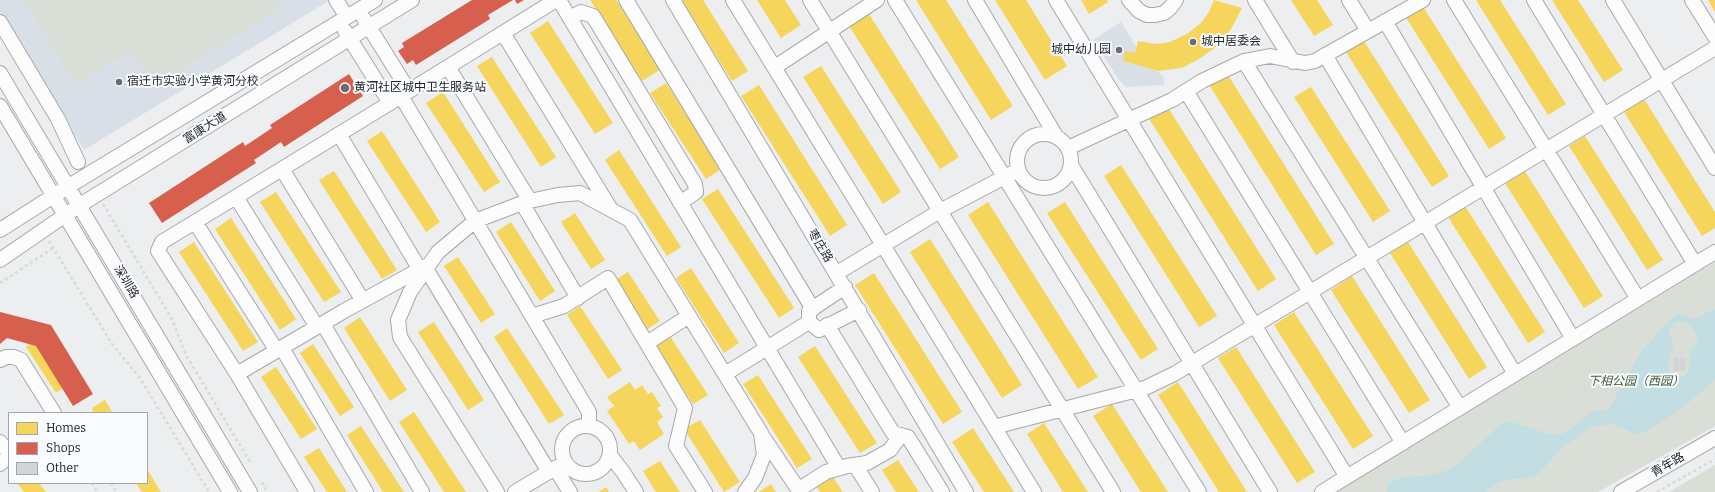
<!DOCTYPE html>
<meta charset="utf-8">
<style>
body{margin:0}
#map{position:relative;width:1715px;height:492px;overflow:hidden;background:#eceef0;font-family:Bitter,serif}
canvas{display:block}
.legend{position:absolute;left:8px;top:412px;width:140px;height:72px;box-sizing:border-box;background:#f8fbff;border:1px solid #a4a6a9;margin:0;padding:5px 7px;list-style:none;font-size:12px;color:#252628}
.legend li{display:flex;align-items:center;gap:8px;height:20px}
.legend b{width:20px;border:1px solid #a4a6a9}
</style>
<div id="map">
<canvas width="1715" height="492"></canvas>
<ul class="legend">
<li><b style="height:11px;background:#f6d55c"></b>Homes</li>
<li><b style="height:11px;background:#d6604d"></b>Shops</li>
<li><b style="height:11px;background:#d3d4d6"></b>Other</li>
</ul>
</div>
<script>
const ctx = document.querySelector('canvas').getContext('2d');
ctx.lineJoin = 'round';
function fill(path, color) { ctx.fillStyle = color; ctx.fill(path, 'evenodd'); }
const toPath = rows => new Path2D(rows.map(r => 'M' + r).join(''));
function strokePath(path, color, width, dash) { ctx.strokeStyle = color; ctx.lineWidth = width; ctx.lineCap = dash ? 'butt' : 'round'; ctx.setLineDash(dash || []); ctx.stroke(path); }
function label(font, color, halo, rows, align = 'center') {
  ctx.font = font + ' Bitter,"Noto Sans SC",serif'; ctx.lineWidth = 4; ctx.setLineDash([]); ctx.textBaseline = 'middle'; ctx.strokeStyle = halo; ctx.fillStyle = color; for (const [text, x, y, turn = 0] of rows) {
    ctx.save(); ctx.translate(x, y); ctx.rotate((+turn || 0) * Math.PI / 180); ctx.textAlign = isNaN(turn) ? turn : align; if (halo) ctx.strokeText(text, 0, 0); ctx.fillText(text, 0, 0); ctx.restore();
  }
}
const built = toPath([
 [0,0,330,0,84,150,0,13],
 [1121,22,1144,60,1163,76,1164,85,1126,87,1119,80,1093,40]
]);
const green = toPath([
 [24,0,279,0,277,11,153,87,131,51,75,85],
 [1715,243,1715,426,1598,492,1316,492],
 [1715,465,1715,492,1669,492]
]);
const water = toPath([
 [1715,309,1715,380,1680,410,1653,427,1639,435,1612,424,1591,427,1563,447,1538,474,1523,479,1509,479,1497,484,1485,492,1387,492,1388,484,1394,480,1404,477,1424,476,1445,471,1458,464,1503,422,1513,422,1548,434,1563,434,1593,411,1608,410,1641,352,1670,319,1680,314,1694,319],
 [1678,322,1687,323,1692,327,1697,335,1698,342,1690,352,1689,370,1684,376,1678,377,1670,373,1668,364,1670,355,1673,351,1673,344,1672,337,1668,331,1672,325]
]);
const homes = toPath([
 [590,0,616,0,661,69,642,81],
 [681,0,703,0,748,71,732,81],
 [757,0,785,0,801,25,781,38],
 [916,0,946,0,1013,106,991,120],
 [995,0,1026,0,1067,66,1045,80],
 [1081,0,1107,0,1108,2,1089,14],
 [1214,0,1242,8,1231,29,1216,47,1199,59,1182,68,1158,71,1123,61,1125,51,1135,53,1138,41,1156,44,1170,42,1187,34,1201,23,1209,12],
 [1291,0,1317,0,1333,25,1314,36],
 [1476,0,1500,0,1566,104,1548,115],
 [1552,0,1578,0,1623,70,1604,82],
 [1708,0,1715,0,1715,12],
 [1422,5,1506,138,1489,149,1405,16],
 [869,14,959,157,940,169,849,26],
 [548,21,613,123,595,134,530,33],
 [1364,41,1449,176,1432,187,1346,52],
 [492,57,556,157,541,167,477,66],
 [821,66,901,192,883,204,803,77],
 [1226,72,1334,244,1316,255,1208,83],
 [666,83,721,169,706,179,650,93],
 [759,85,847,225,830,236,741,96],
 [1311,87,1390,211,1373,222,1294,97],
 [443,92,500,182,484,192,426,103],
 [1644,99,1715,212,1715,228,1702,236,1624,112],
 [1167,106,1276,279,1258,291,1148,117],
 [382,131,440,222,426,232,367,141],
 [1585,136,1663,260,1647,270,1569,146],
 [619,150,681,247,667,256,605,160],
 [1121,165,1217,316,1199,327,1104,176],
 [334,171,397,270,382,279,319,180],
 [1525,171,1603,296,1584,308,1505,183],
 [718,189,794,308,779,318,702,199],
 [276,192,341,292,324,302,260,202],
 [988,202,1098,377,1078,389,968,215],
 [1065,202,1158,349,1141,360,1047,213],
 [1465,206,1545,332,1528,343,1448,217],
 [575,213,605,260,591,269,561,222],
 [231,218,296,319,280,330,215,229],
 [511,222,555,291,540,301,496,232],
 [930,239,1022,385,1002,398,910,252],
 [194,242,258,342,243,351,179,252],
 [1408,242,1487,367,1469,379,1390,253],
 [458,257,495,314,481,323,444,266],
 [691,268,739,343,724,353,676,278],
 [628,272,660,321,647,329,615,280],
 [874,273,962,412,943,424,855,285],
 [1352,276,1430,400,1409,413,1331,290],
 [580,306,622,370,608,379,567,315],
 [1294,312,1373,436,1353,449,1274,325],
 [360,317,407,390,390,401,344,328],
 [434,322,484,400,468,410,418,332],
 [507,328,564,415,549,424,494,337],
 [42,336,72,382,56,393,26,347],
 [670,336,708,395,693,404,655,346],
 [313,344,354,407,340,416,300,353],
 [815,346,877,443,860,453,798,357],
 [1236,347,1315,472,1297,483,1218,358],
 [276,367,317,429,301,439,261,377],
 [758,375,812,459,797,468,743,384],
 [630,382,635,390,642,385,648,394,652,392,661,406,657,408,663,417,657,422,664,434,640,450,634,441,629,444,607,411,614,406,607,397],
 [1178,382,1247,492,1219,492,1158,395],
 [105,400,113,413,94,413,92,408],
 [1112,404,1168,492,1141,492,1093,416],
 [414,412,466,492,444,492,399,422],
 [700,420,740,482,724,492,684,429],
 [1044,423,1088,492,1063,492,1027,434],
 [361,426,404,492,383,492,347,435],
 [973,428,1014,492,984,492,952,442],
 [319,448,347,492,327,492,304,457],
 [898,460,919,492,896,492,882,470],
 [660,461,680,492,656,492,643,471],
 [147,469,161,492,142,492,136,483,147,483],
 [832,476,843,492,820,492,816,486],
 [17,483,39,483,46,492,24,492],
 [771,484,776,492,759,492],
 [606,487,609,492,599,492]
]);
const shops = toPath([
 [472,0,513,0,488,15,490,19,416,65,413,60,407,64,398,51,404,47,402,43],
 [515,0,524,0,517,4],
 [349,74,363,96,284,147,281,142,254,160,256,163,162,223,149,203,243,142,245,146,272,128,270,125],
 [0,312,51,325,93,394,73,406,36,346,7,338,0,344]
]);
const building = toPath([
 [1674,357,1686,358,1685,371,1673,371]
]);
const path = toPath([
 [103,204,172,319,186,355,250,462],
 [49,241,112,344,140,378,209,492],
 [0,283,53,248],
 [1653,304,1663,321,1682,331],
 [1679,365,1682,331,1715,289],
 [1388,469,1418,457,1441,452,1461,444,1474,422,1492,406,1510,401,1527,411,1551,418,1569,405,1614,358,1642,313],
 [262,482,267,492],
 [92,483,97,492],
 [111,483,116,492],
 [1556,492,1580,478,1590,467,1595,455,1613,359],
 [1657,492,1715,459]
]);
const minor = toPath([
 [336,0,347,17],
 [559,0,839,468],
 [626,0,813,309],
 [673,0,966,492],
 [733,0,1034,492],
 [810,0,1113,492],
 [895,0,1199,492],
 [975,0,1056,136],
 [1056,0,1347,477],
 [1129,0,1139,11,1147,15,1155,15,1164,13,1170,8,1176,0],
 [1255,0,1293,62],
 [1349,0,1368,31],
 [1454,0,1638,299],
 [1534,0,1695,264],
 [1613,0,1715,168],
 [1692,0,1715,37],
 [570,18,581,12,593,16,695,184,696,192,680,203],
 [1385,21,1573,339],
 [0,22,58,119,78,162],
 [345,31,390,103,409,91,364,19],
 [503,33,610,208],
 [1325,55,1515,374],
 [1244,61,1460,408],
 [448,67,530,201],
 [775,67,877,0],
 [0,73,250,492],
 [409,91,556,0],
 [1186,91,1403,443],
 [401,96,589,412,589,426],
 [0,106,230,492],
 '1017 161a27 27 0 1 1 54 0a27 27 0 1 1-54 0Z',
 [339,134,420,270],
 [1068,148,1172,100,1202,81,1244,61,1270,56,1305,63,1315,61,1423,0],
 [1071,165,1270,492],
 [282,169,363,301],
 [236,197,317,327],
 [522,203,578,298],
 [195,222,277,351],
 [0,230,69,186,375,0],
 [0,260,80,205,412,0],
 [425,267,549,472],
 [837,273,940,211,1018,170],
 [845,287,809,311,809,322,819,330,859,310],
 [532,316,564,306,608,278,685,408,676,446,705,492],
 [323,324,422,492],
 [827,325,893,433,908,437,942,492],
 [647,343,689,316],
 [282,348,366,492],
 [0,360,6,357,14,357,21,360,54,413],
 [237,374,344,311,426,266],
 [725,374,809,322],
 '562 450a24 24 0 1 1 48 0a24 24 0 1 1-48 0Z',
 [994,427,1145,388,1174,374,1715,48],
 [763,437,800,492],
 [0,442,9,453],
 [610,455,623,472,636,492],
 [0,464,9,456],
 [855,465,872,492],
 [555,468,570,492],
 [798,490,826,472,847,466,867,463,890,450,901,435],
 [307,492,237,374,158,251,162,242,390,103],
 [497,492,400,337,398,320,410,292,438,252,475,221,525,202,558,195,580,193,630,220,761,433,764,455,755,478,745,492],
 [515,492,557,467],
 [1322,492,1715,252],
 [1621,492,1715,438]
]);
const markers = [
 [1193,42,4,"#6b6c6e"],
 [1119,50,4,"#6b6c6e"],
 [119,82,4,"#6b6c6e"],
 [345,88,5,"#6b6c6e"]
];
const poiNames = [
 ["城中居委会",1201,42],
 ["城中幼儿园",1111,50,"right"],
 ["宿迁市实验小学黄河分校",127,82],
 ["黄河社区城中卫生服务站",354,88]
];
const streetNames = [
 ["富康大道",205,128,-32],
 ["枣庄路",820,246,59],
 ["深圳路",126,282,59],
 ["青年路",1668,465,-30]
];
const parkNames = [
 ["下相公园（西园）",1636,382]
];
fill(built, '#d9dfe6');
fill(green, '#d9dfd7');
fill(water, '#c3dee3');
fill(homes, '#f6d55c');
fill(shops, '#d6604d');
fill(building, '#d3d4d6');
strokePath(minor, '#a7a8aa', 16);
strokePath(path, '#d8d9d9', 2.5, [3, 3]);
strokePath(minor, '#fcfcfd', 14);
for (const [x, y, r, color] of markers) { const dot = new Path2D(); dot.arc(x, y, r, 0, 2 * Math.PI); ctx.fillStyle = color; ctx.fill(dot); strokePath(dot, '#f8fbff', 1.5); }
label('12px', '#252628', '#f8fbff', poiNames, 'left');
label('12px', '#252628', '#f8fbff', streetNames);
label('italic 12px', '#445b30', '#f8fbff', parkNames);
</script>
